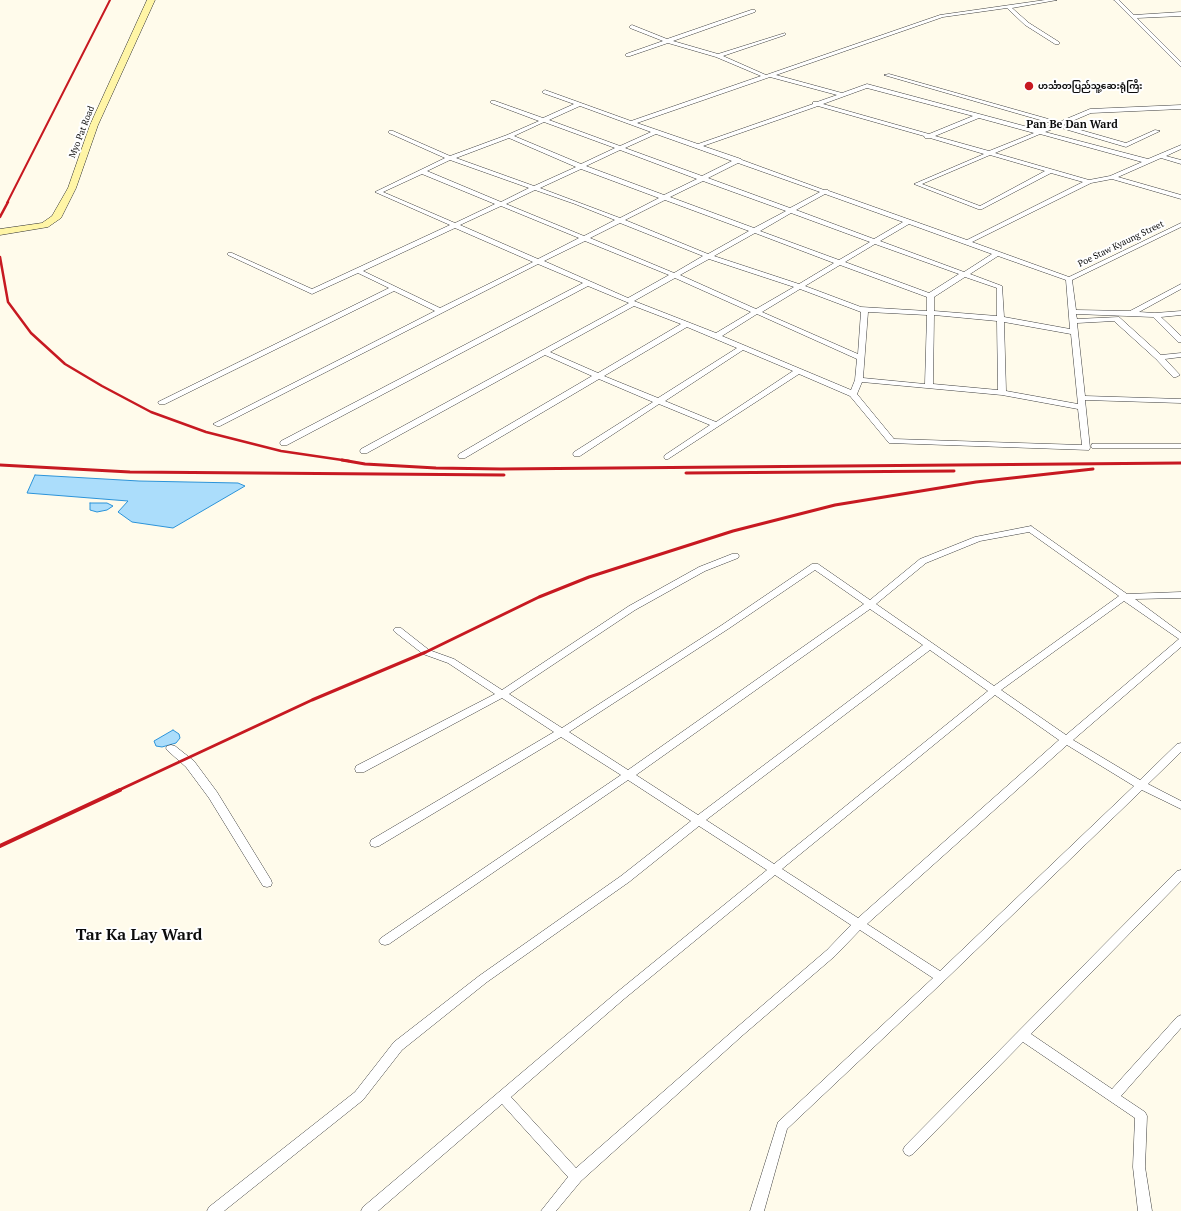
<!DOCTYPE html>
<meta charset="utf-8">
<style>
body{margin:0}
canvas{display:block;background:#fffbeb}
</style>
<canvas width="1181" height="1211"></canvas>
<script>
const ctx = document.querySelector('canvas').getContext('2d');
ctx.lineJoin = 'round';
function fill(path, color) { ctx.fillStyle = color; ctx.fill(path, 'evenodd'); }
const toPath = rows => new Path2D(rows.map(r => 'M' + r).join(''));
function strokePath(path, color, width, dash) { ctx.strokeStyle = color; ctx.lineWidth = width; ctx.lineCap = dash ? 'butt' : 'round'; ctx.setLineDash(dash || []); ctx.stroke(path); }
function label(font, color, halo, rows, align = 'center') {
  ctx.font = font + ' "PT Serif","Noto Sans Myanmar",serif'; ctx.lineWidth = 4; ctx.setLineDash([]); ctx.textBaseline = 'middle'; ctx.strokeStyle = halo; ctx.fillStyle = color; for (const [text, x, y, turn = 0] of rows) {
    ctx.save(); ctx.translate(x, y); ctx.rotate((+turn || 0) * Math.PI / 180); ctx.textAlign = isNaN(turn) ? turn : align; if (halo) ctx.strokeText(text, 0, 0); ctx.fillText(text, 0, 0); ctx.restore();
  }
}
const water = toPath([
 [35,475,139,481,238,483,245,486,173,528,132,522,118,512,128,501,27,493,35,475],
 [90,503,107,503,113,506,107,510,97,512,90,510,90,503],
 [173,730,179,734,180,738,176,743,162,747,156,746,154,741,173,730]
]);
const street = toPath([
 [1045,0,1057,0,1012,8,1029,23,1059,42,1059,44,1055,44,1025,25,1007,8,943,17,776,75,842,93,867,84,1039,130,1054,124,884,75,889,74,1059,122,1090,109,1181,105,1181,109,1091,113,1063,125,1126,143,1155,130,1160,131,1126,147,1058,127,1045,132,1148,159,1181,145,1181,149,1166,156,1181,160,1181,164,1161,158,1118,177,1181,195,1181,199,1112,179,1091,183,972,242,1069,277,1181,223,1181,227,1072,280,1076,310,1130,311,1181,284,1181,289,1139,312,1155,313,1181,311,1181,315,1161,317,1181,336,1181,342,1178,342,1153,317,1076,314,1077,319,1119,317,1161,355,1181,353,1181,357,1165,359,1180,375,1176,377,1173,377,1156,359,1114,321,1077,323,1085,396,1181,399,1181,403,1085,400,1090,448,1089,450,889,443,850,396,799,374,668,459,665,459,664,457,665,455,710,425,659,404,580,456,574,456,573,454,574,452,653,402,599,379,465,458,459,458,458,456,459,454,592,376,545,355,367,453,361,453,360,451,361,449,629,303,588,286,287,445,281,445,280,443,281,441,583,283,538,264,220,426,217,426,213,424,435,311,394,291,165,404,159,404,158,402,389,288,358,273,312,294,228,255,228,253,232,253,312,289,450,225,375,192,445,158,389,133,389,131,393,131,450,156,507,135,539,121,491,103,491,101,495,101,543,118,574,104,543,93,542,92,545,90,631,121,761,76,716,57,668,43,630,56,626,56,626,54,663,41,630,28,630,26,632,25,667,39,751,10,755,10,755,12,673,41,718,54,785,33,785,35,723,56,766,75,940,15,1045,0],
 [770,77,837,95,817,102,813,102,813,104,698,144,637,123,770,77],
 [867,88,973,116,929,134,823,104,867,88],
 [580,106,651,132,620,146,549,120,580,106],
 [818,106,924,136,925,138,930,138,984,154,914,184,978,209,982,209,1051,173,1083,182,967,240,829,191,828,190,824,190,742,160,741,159,703,146,818,106],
 [979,118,1034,133,989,151,935,136,979,118],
 [544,122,615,148,581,164,514,136,544,122],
 [656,134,732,161,702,176,625,148,656,134],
 [1040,134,1142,162,1110,176,1089,180,995,153,1040,134],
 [509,138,576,167,534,186,456,158,509,138],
 [620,150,697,179,664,195,586,166,620,150],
 [990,155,1045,171,980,206,922,184,990,155],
 [450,160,529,188,501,202,427,171,450,160],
 [738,163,820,192,790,208,708,178,738,163],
 [581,169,659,198,620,218,540,188,581,169],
 [422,174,495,204,455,223,383,192,422,174],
 [703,181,786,211,754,228,670,197,703,181],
 [535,190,575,204,615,220,584,236,506,204,535,190],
 [825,194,903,222,874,239,796,210,825,194],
 [665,200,749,231,708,254,625,220,665,200],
 [501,206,579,238,538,259,460,225,501,206],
 [791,213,870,242,839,260,760,231,791,213],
 [620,223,703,256,674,273,590,238,620,223],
 [909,224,992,254,964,272,880,241,909,224],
 [455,228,533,262,440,308,363,271,455,228],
 [755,233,834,263,799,284,714,256,755,233],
 [585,241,669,275,628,298,544,261,585,241],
 [875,244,959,274,929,293,845,262,875,244],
 [998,256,1066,280,1070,329,1004,317,1002,286,970,274,998,256],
 [709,259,794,287,756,309,680,275,709,259],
 [840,265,927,297,927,311,861,307,805,286,840,265],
 [965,277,997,288,997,316,934,311,934,297,965,277],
 [675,278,751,312,716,333,634,301,675,278],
 [800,289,861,312,858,354,762,312,800,289],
 [634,306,681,324,598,373,550,352,634,306],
 [868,312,927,315,925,384,863,378,868,312],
 [757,314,857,359,855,380,851,390,722,336,757,314],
 [934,315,997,321,998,390,933,384,934,315],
 [1004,322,1071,334,1078,404,1006,391,1004,322],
 [687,327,737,348,658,398,604,376,687,327],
 [743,350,793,371,716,422,665,401,743,350],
 [862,382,1002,395,1078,409,1082,445,894,439,857,394,862,382],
 [1114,0,1119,0,1134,15,1181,12,1181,16,1137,18,1181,62,1181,67,1114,0],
 [1092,444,1181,444,1181,448,1092,448,1091,446,1092,444],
 [1031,526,1127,594,1181,592,1181,598,1135,599,1181,633,1181,647,1073,740,1140,780,1177,744,1181,743,1181,752,1148,784,1181,801,1181,809,1142,790,945,980,787,1129,764,1211,750,1211,778,1122,933,978,860,930,835,956,743,1035,581,1181,556,1211,541,1211,568,1177,502,1104,378,1211,361,1211,363,1207,616,993,767,870,699,826,629,882,487,982,402,1050,363,1100,224,1211,207,1211,209,1207,355,1092,394,1042,479,976,621,876,691,821,628,780,389,944,385,945,381,944,379,941,381,938,621,775,561,737,379,846,375,847,371,846,370,843,371,840,554,732,502,698,364,772,356,772,355,769,356,766,495,694,448,663,423,654,395,632,393,630,395,628,401,628,429,650,454,659,502,690,629,606,699,567,732,554,738,554,739,556,738,558,705,571,635,610,509,694,562,728,722,625,812,564,818,564,870,600,920,559,975,537,1031,526],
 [1029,532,1119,596,994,686,876,604,926,563,980,541,1029,532],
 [815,570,864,604,628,770,569,732,728,629,815,570],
 [1124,601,1179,639,1066,735,1001,690,1124,601],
 [870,609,923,645,698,815,636,775,870,609],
 [930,650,988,691,774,864,706,820,930,650],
 [995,695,1059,740,858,918,782,869,995,695],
 [1067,745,1134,786,940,971,867,924,1067,745],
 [775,875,851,925,827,950,735,1029,576,1168,511,1097,624,999,775,875],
 [171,745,175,746,194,761,217,792,271,880,272,883,271,886,267,887,263,886,209,798,186,767,167,750,166,748,167,746,171,745],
 [1181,870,1181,881,1031,1034,1112,1089,1177,1017,1181,1015,1181,1028,1121,1096,1145,1112,1147,1116,1145,1167,1152,1211,1138,1211,1133,1167,1135,1118,1023,1042,913,1154,909,1156,905,1154,903,1150,905,1146,1177,871,1181,870]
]);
const secondary = toPath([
 [147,0,155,0,98,125,76,188,61,218,48,227,0,235,0,229,42,223,52,216,68,188,90,125,147,0]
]);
const railFar3 = toPath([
 [7,203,110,0]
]);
const railFar2 = toPath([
 [0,217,8,202],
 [0,257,8,302,31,333,65,364,102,386,151,412,206,432,281,451,349,461]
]);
const railFar1 = toPath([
 [342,460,365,464,436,468,501,469,1181,463],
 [0,465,130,472,504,475],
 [686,473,954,471],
 [117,791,312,700,426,652,539,597,589,577,733,531,835,505,976,482,1093,469]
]);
const rail = toPath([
 [0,846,120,790]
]);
const markers = [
 [1029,86,5,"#c71921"]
];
const farPoinames = [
 ["ဟင်္သာတပြည်သူ့ဆေးရုံကြီး",1038,86]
];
const farStreetnames = [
 ["Myo Pat Road",82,132,-69],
 ["Poe Staw Kyaung Street",1121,244,-26]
];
const farQuarternames = [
 ["Pan Be Dan Ward",1072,125]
];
const nearQuarternames = [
 ["Tar Ka Lay Ward",139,935]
];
fill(water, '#abddfb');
strokePath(water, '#2b93d9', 1);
strokePath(street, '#3f3f3f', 1);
strokePath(secondary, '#2e2e2e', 1);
fill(street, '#fff');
fill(secondary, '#fff5a6');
strokePath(railFar3, '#c71921', 2);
strokePath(railFar2, '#c71921', 2.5);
strokePath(railFar1, '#c71921', 3);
strokePath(rail, '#c71921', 4);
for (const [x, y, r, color] of markers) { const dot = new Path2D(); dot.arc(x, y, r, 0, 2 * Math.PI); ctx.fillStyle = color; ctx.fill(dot); strokePath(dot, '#fff', 1.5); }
label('bold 9px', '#0c0c0c', '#fff', farPoinames, 'left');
label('9px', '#0c0c0c', '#fff', farStreetnames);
label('bold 11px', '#0c0c0c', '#fff', farQuarternames);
label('bold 16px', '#0c0c0c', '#fff', nearQuarternames);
</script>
